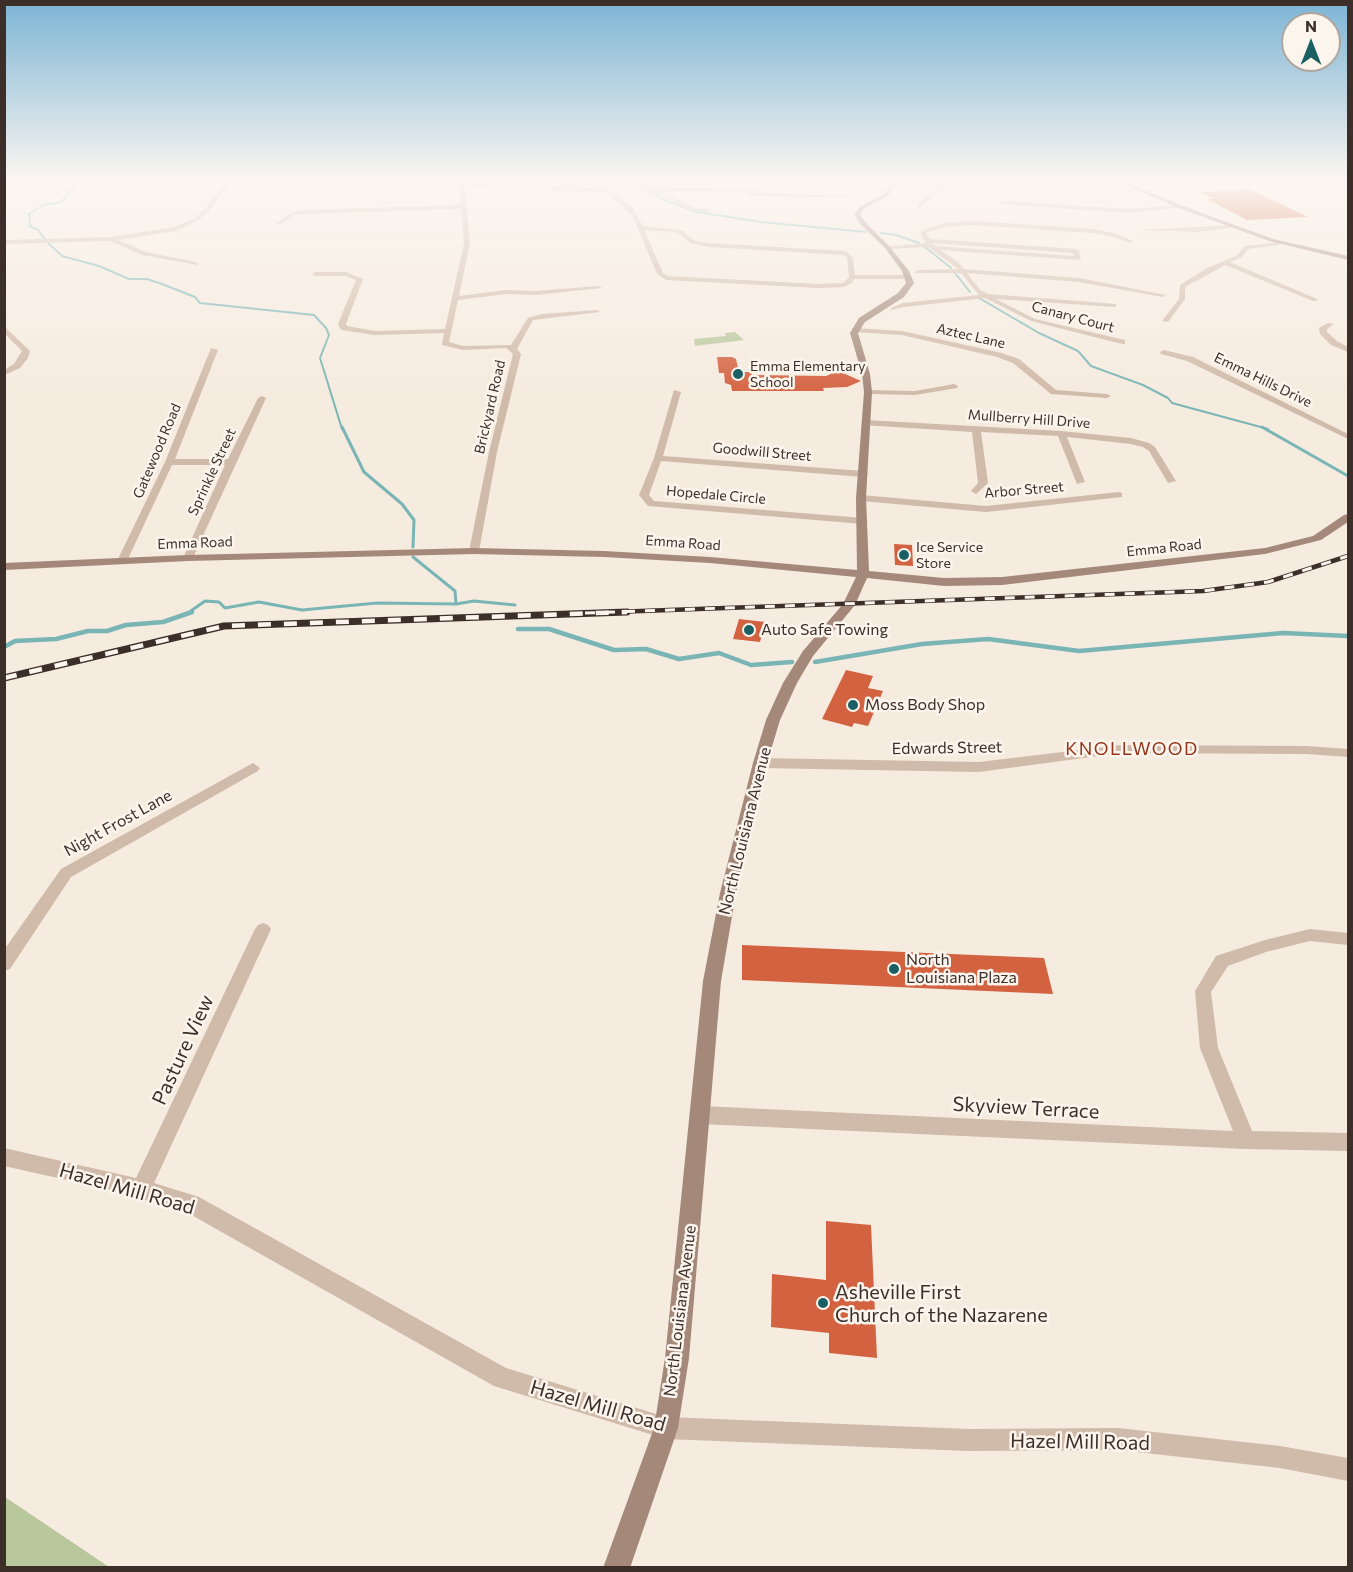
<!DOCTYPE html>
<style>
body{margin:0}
#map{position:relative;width:1353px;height:1572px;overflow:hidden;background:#f6ebdf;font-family:Commissioner,sans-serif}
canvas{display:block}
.frame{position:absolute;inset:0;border:6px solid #3c2f2a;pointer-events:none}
.north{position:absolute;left:1281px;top:12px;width:60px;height:60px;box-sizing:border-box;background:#fcf5ed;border:2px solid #afa69f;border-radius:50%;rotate:0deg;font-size:16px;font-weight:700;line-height:24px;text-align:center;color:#3c2f2a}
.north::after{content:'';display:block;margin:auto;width:21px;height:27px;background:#1a5f63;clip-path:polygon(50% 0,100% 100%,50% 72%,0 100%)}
</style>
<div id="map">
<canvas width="1353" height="1572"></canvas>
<div class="frame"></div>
<div class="north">N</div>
</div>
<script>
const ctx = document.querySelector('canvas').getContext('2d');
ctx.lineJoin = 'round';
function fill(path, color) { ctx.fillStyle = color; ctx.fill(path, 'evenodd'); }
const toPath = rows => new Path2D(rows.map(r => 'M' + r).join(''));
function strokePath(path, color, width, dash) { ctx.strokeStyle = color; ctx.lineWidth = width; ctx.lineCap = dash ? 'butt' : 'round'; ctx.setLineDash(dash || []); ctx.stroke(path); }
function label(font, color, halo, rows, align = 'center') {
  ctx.font = font + ' Commissioner,sans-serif'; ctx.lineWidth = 5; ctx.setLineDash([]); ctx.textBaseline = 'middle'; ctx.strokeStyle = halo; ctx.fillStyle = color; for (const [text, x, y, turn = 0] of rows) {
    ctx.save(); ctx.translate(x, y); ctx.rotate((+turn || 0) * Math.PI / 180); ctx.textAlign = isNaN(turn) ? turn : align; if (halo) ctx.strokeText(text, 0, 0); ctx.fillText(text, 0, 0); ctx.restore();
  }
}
const green = toPath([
 [735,332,744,340,695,346,694,339,726,336,725,333],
 [5,1497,109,1567,5,1567]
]);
const streamFar2 = toPath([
 [624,178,667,201,697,212,761,222,866,232],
 [881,233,896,235,919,243],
 [44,238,38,230,30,226,29,214,44,205,61,202,82,178],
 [47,242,62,256,99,266,129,279,147,279,162,284,195,297,200,303,314,315,326,328,329,335,320,358,342,429],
 [925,247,951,268],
 [955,273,970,292],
 [979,298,1039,333,1078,351,1091,366,1143,385,1168,398,1172,403,1268,429]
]);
const streamFar1 = toPath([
 [342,427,364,472,402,504,414,520,413,547],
 [1262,427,1348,476],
 [413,557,455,591,456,604],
 [188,613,205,601,219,602,225,608,259,602,302,610,377,603,456,604,474,601,515,605]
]);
const stream = toPath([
 [518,629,549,629,614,650,646,649,679,659,719,653,751,665,792,662],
 [4,647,15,641,56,639,88,631,107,631,126,625,163,622,192,612],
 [815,662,922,644,988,639,1079,651,1283,633,1348,636]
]);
const building = toPath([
 [1251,190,1308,217,1247,220,1207,199,1214,199,1200,192],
 [717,357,732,357,736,359,739,372,751,372,752,375,826,376,833,373,843,373,861,381,847,387,823,388,824,391,732,391,731,385,725,383,724,373,719,373],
 [894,544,912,545,913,566,895,565],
 [739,619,765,622,760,642,733,639],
 [846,670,873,676,868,688,883,691,868,726,854,723,852,727,822,719],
 [742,945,1044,958,1053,994,742,980],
 [826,1221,871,1225,877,1358,829,1353,829,1333,771,1327,772,1274,826,1280]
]);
const street = toPath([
 [237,178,244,178,229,184,209,211,199,220,176,231,118,240,146,252,196,262,198,265,142,255,110,241,4,244,4,240,111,237,175,227,195,218,205,209,225,182,237,178],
 [287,178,608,188,632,207,643,226,681,230,695,241,708,243,846,251,853,258,855,275,909,275,912,277,909,279,854,279,852,283,844,287,818,288,666,280,657,274,632,215,606,192,465,186,470,243,459,296,506,290,535,291,599,286,602,288,535,295,506,294,458,300,449,342,463,346,511,345,528,318,542,314,597,310,600,312,533,320,517,349,521,354,497,452,479,551,474,554,469,551,489,452,513,354,506,348,463,350,442,345,444,333,375,335,341,330,338,324,356,280,345,276,315,276,312,274,315,272,346,272,363,279,346,324,347,326,375,331,445,329,464,243,461,209,303,214,295,215,280,225,275,224,291,213,303,210,461,205,460,186,289,180,287,178],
 [644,230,677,232,691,243,708,247,844,255,847,258,849,277,843,283,818,284,668,276,663,273,644,230],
 [650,178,655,178,651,186,653,187,757,189,759,192,750,192,884,198,750,196,747,194,750,192,660,191,695,208,711,210,709,213,692,210,650,190,645,186,650,178],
 [760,178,801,178,898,182,895,184,760,178],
 [897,178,937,181,944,187,919,208,917,205,938,187,935,184,897,178],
 [1002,201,1128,209,1181,205,1184,207,1128,213,1000,204,1002,201],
 [973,221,1093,229,1114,233,1133,241,1130,243,1111,236,1093,233,973,225,945,227,926,233,927,235,931,239,1076,249,1079,251,1081,258,1078,260,941,250,958,262,964,269,1079,278,1166,295,1163,297,1079,282,967,273,980,290,988,294,1117,304,1115,307,996,299,1035,319,1125,340,1125,344,1122,344,1031,321,985,298,904,307,891,310,891,308,903,303,979,295,961,273,915,273,917,270,958,269,928,247,887,249,884,247,926,243,921,236,921,231,944,223,973,221],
 [932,243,1073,253,1074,256,935,246,932,243],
 [1233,225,1231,228,1198,232,1138,230,1233,225],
 [1281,242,1279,245,1248,249,1242,257,1230,262,1317,299,1317,301,1313,301,1225,265,1185,287,1185,299,1168,322,1162,321,1179,299,1180,285,1207,268,1238,255,1244,246,1281,242],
 [1328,323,1334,324,1327,329,1327,332,1337,341,1348,347,1348,352,1331,345,1320,334,1319,328,1328,323],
 [4,326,30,351,28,358,20,368,4,375,4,370,14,364,22,351,4,333,4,326],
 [855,328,902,331,1002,353,1019,359,1056,390,1107,394,1111,396,1107,398,1051,394,1013,363,997,357,902,335,852,332,852,328,855,328],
 [211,348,218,350,175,459,228,459,258,398,262,396,266,398,192,560,188,561,183,558,225,465,172,465,127,561,126,563,118,563,117,561,165,462,211,348],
 [1164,350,1193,357,1348,434,1348,439,1187,361,1161,354,1160,352,1164,350],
 [954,384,958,386,957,388,915,395,868,394,864,392,868,390,915,391,954,384],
 [674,390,681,392,663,456,863,471,868,474,863,477,661,461,649,495,654,501,863,518,868,521,863,524,648,506,639,495,654,458,674,390],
 [866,420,1061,431,1131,438,1149,443,1155,447,1176,481,1168,483,1149,451,1143,447,1131,444,1067,437,1085,482,1077,484,1058,436,981,432,988,483,976,494,971,491,978,483,972,432,863,425,863,421,866,420],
 [1119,492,1122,493,1122,497,986,512,861,501,856,498,861,495,986,506,1119,492],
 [1121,745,1306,746,1348,749,1348,757,1306,754,1121,753,979,772,760,768,753,763,760,758,979,762,1121,745],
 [253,763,260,768,258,771,71,877,10,969,4,971,4,950,61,869,253,763],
 [263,923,268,925,271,929,154,1183,199,1197,506,1368,666,1417,969,1429,1118,1428,1280,1446,1348,1458,1348,1481,1280,1468,1118,1450,969,1451,666,1439,494,1386,188,1213,116,1191,4,1166,4,1148,136,1178,255,929,258,925,263,923],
 [1310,929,1348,933,1348,945,1310,941,1266,952,1228,966,1211,992,1218,1048,1252,1131,1348,1133,1348,1151,1246,1149,701,1124,695,1121,692,1115,695,1109,701,1106,1233,1131,1200,1048,1195,991,1216,956,1265,940,1310,929]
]);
const secondary = toPath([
 [893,178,899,178,889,195,864,209,860,214,865,222,889,246,909,271,914,283,904,297,865,322,858,333,870,374,872,392,866,498,869,571,944,578,1002,577,1265,548,1313,536,1344,515,1348,514,1348,522,1321,540,1265,554,1002,585,944,586,867,578,855,605,813,656,797,683,780,720,767,763,736,893,721,981,689,1358,678,1428,630,1568,603,1568,654,1428,665,1358,703,981,720,893,753,763,766,720,783,683,803,651,843,604,856,577,710,563,604,557,474,554,188,561,4,570,4,563,188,555,474,548,604,551,710,557,857,570,856,498,864,392,862,374,850,333,859,318,898,293,906,283,902,271,885,248,860,224,854,214,860,207,885,193,893,178],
 [1109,178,1116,178,1183,206,1273,239,1348,256,1348,260,1269,241,1179,208,1109,178]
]);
const railFar1 = toPath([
 [585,613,1203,591,1268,582,1348,556]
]);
const rail = toPath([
 [4,678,224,626,627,612]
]);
const markers = [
 [738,374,6,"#1a5f63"],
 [904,555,6,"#1a5f63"],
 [749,630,6,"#1a5f63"],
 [853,705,6,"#1a5f63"],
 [894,969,6,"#1a5f63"],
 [823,1303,6,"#1a5f63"]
];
const farStreetnames = [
 ["Canary Court",1073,317,15],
 ["Aztec Lane",971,336,13],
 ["Emma Hills Drive",1263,380,26],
 ["Brickyard Road",490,407,-77],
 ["Mullberry Hill Drive",1029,419,4],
 ["Gatewood Road",157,451,-67],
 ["Goodwill Street",762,452,5],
 ["Sprinkle Street",212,472,-65],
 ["Arbor Street",1024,490,-5],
 ["Hopedale Circle",716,495,5],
 ["Emma Road",195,543,-2],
 ["Emma Road",683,543,4],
 ["Emma Road",1164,548,-6]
];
const farPoinames = [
 ["Emma Elementary",750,366],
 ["School",750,382],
 ["Ice Service",916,547],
 ["Store",916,563]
];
const poiNames = [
 ["Auto Safe Towing",761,630],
 ["Moss Body Shop",865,705],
 ["North",906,960],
 ["Louisiana Plaza",906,978]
];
const streetNames = [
 ["Edwards Street",947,748,-1],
 ["Night Frost Lane",118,823,-29],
 ["North Louisiana Avenue",745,831,-76],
 ["North Louisiana Avenue",680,1311,-83]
];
const neighbourhoodNames = [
 ["KNOLLWOOD",1132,749]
];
const nearStreetnames = [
 ["Pasture View",183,1050,-65],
 ["Skyview Terrace",1026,1108,3],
 ["Hazel Mill Road",127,1189,16],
 ["Hazel Mill Road",598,1406,16],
 ["Hazel Mill Road",1080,1442,1]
];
const nearPoinames = [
 ["Asheville First",835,1292],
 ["Church of the Nazarene",835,1315]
];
fill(green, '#b9c79d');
strokePath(streamFar2, '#7ab5b6', 2);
strokePath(streamFar1, '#7ab5b6', 3);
strokePath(stream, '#7ab5b6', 4.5);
fill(building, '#d36240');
fill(street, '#d0baa9');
fill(secondary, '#a4897a');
strokePath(railFar1, '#3c2f2a', 4.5);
strokePath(rail, '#3c2f2a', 7);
strokePath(railFar1, '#fcf5ed', 3, [10]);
strokePath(rail, '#fcf5ed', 4.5, [13]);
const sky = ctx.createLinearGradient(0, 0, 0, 398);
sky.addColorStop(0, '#7cb4d4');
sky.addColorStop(0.45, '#fbf6f1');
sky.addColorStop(1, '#fbf6f100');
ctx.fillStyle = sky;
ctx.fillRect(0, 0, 1353, 398);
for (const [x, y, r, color] of markers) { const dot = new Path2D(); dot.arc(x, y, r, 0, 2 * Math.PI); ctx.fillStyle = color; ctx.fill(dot); strokePath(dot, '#fcf5ed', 2); }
label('14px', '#3c2f2a', '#fcf5ed', farStreetnames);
label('14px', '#3c2f2a', '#fcf5ed', farPoinames, 'left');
label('16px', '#3c2f2a', '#fcf5ed', poiNames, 'left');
label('16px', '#3c2f2a', '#fcf5ed', streetNames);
ctx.letterSpacing = '1.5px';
label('18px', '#953519', '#fcf5ed', neighbourhoodNames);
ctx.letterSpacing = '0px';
label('20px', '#3c2f2a', '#fcf5ed', nearStreetnames);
label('20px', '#3c2f2a', '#fcf5ed', nearPoinames, 'left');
</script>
